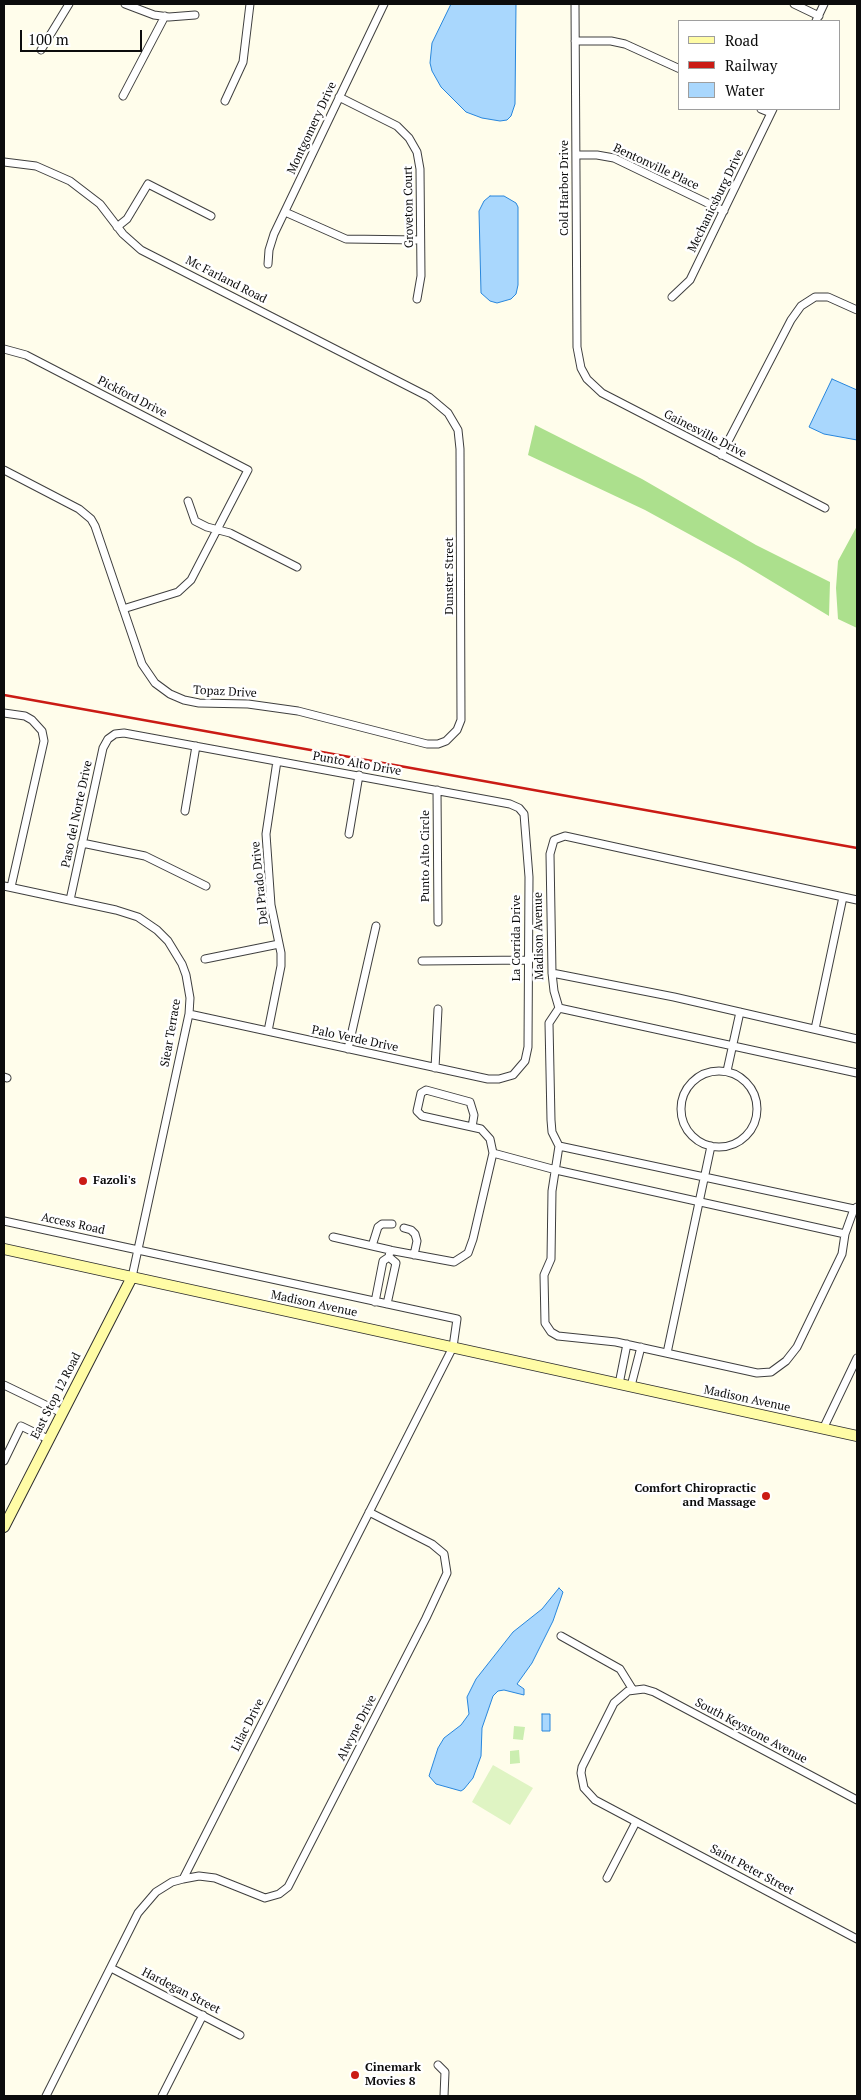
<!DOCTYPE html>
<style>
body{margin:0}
#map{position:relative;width:861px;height:2100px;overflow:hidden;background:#fffdeb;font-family:"PT Serif",serif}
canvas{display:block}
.frame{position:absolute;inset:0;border:5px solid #0c0c0c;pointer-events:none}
.legend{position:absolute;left:678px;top:20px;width:162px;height:90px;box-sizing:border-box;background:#fff;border:1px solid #9e9e9e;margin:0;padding:6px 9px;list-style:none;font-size:15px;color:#0c0c0c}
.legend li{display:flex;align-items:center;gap:10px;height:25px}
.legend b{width:25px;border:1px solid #9e9e9e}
.scale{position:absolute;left:20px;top:30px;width:122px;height:22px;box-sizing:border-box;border:2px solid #0c0c0c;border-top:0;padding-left:6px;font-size:15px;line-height:18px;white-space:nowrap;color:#0c0c0c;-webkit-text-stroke:4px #fff;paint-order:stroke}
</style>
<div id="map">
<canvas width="861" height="2100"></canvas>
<div class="frame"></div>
<ul class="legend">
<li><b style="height:6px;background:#fffca6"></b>Road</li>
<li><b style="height:6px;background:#ca1b15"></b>Railway</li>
<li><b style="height:14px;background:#a9d7fd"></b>Water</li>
</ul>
<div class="scale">100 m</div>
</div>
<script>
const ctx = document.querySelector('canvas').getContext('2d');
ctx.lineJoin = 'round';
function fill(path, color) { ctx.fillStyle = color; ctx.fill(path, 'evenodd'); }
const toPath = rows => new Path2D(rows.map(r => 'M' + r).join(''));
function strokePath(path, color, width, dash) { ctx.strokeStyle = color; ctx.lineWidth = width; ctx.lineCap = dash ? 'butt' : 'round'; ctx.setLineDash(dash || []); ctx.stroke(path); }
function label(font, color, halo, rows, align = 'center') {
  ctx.font = font + ' "PT Serif",serif'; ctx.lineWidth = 5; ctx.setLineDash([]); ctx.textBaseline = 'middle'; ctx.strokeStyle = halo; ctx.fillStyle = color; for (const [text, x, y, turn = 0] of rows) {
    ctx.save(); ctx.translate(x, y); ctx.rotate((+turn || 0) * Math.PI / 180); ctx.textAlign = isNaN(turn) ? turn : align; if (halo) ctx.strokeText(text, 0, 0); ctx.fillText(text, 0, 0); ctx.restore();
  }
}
const green = toPath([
 [514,1726,525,1727,523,1740,513,1739],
 [519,1750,520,1763,510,1764,510,1751]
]);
const forest = toPath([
 [535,425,642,479,756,545,830,582,829,616,738,561,645,510,528,455],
 [857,526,857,628,838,619,836,588,838,561]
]);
const pitch = toPath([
 [493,1765,533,1788,510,1825,472,1802]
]);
const water = toPath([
 [451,4,516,4,515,104,511,116,507,120,500,121,482,118,466,112,441,87,432,71,430,63,432,43,451,4],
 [490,196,504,196,516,203,518,207,518,285,516,294,511,299,497,303,490,301,481,293,479,211,484,201,490,196],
 [832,379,857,390,857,440,824,434,809,427,832,379],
 [559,1588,563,1592,553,1621,532,1663,517,1684,524,1689,524,1695,504,1690,498,1691,493,1696,482,1728,481,1756,473,1778,464,1789,461,1791,436,1784,429,1776,438,1748,444,1738,461,1725,469,1714,467,1697,476,1679,513,1632,542,1609,559,1588],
 [542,1714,550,1714,550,1731,542,1731,542,1714]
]);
const street = toPath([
 [125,4,154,15,169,17,195,15],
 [575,4,577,347,581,368,587,379,602,393,825,508],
 [794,4,819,16],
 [816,21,824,4],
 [575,41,611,41,625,44,680,69],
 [41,50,69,4],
 [123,96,165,16],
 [339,97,397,126,409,138,417,152,420,169,421,276,417,299],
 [225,101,243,62,250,4],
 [761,109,771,113],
 [576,155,597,155,614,158,724,211],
 [4,162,36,166,70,181,100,204,123,234,141,250,429,397,448,413,458,430,460,449,461,720,457,730,446,741,438,744,427,744,298,711,248,704,199,703,184,700,170,694,155,683,142,664,95,526,91,519,79,509,4,470],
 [285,212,346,239,420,240],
 [117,227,127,219,148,184,211,216],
 [268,264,269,250,274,234,384,4],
 [672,297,690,280,773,109],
 [4,349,26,355,248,470,191,580,178,592,123,609],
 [721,455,791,320,801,306,815,297,828,297,857,310],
 [188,501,195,521,207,527,230,533,297,567],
 [4,713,25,716,32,720,42,731,44,741,11,887],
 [437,790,438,922],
 [185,811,196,746],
 [349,834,359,775],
 [82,843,145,856,206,886],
 [4,886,116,910,138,917,157,930,168,941,182,964,186,975,190,998,189,1014,132,1277],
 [70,900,103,748,108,739,115,734,124,733,510,804,519,808,524,814,529,877,528,1047,525,1061,513,1075,499,1079,488,1079,189,1014],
 [857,900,565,836,554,840,550,854,552,973,554,991,559,1008,549,1023,551,1120,552,1132,559,1146,552,1191,551,1259,544,1275,545,1323,551,1332,558,1336,616,1342,757,1373,771,1372,786,1361,797,1347,842,1254,845,1234,854,1209,857,1207],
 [205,959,279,944],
 [422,961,529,960],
 [552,973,674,997,857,1039],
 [559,1008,857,1073],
 [815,1029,843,897],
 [268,1031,281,966,281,953,271,905,266,834,277,761],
 [348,1049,376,926],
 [435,1068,438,1009],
 '681 1109a38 38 0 1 1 76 0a38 38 0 1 1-76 0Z',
 [727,1071,740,1012],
 [4,1077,7,1078],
 [472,1127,474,1115,470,1102,426,1090,421,1093,417,1111,422,1116,481,1129,490,1139,493,1153],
 [559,1146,854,1209],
 [4,1221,457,1319,453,1347,183,1879,172,1882,156,1892,138,1913,46,2096],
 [404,1228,411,1230,415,1234,417,1241,414,1255],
 [333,1237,390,1250,389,1257,396,1263,387,1304],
 [372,1246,378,1227,382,1224,392,1224],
 [389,1250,454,1262,468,1253,473,1239,493,1153,556,1170,845,1234],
 [375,1302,383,1261,389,1257],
 [667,1353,711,1146],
 [619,1384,627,1344],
 [4,1385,62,1413],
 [631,1386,641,1347],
 [823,1429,857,1358],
 [4,1461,21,1426,48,1439],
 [561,1636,620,1669,633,1690],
 [857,1800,654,1692,644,1689,628,1691,614,1703,582,1767,581,1773,584,1788,595,1800,857,1939],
 [607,1878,636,1822],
 [183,1879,199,1876,215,1878,265,1898,279,1894,288,1887,426,1618,447,1573,444,1554,432,1544,369,1512],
 [111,1968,240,2035],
 [438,2065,445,2072,444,2096],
 [162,2096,203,2015]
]);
const secondary = toPath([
 [4,1249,857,1436],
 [4,1527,132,1277]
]);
const rail = toPath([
 [4,695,857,848]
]);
const markers = [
 [83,1181,5,"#ca1b15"],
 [766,1496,5,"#ca1b15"],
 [355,2075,5,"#ca1b15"]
];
const streetNames = [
 ["Montgomery Drive",312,128,-65],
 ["Bentonville Place",656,167,25],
 ["Cold Harbor Drive",565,188,-90],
 ["Mechanicsburg Drive",716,201,-64],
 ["Groveton Court",409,207,-91],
 ["Mc Farland Road",226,280,27],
 ["Pickford Drive",132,397,27],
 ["Gainesville Drive",705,434,27],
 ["Dunster Street",450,576,-90],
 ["Topaz Drive",225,692,3],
 ["Punto Alto Drive",357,764,10],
 ["Paso del Norte Drive",77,814,-78],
 ["Punto Alto Circle",426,856,-90],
 ["Del Prado Drive",260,883,-96],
 ["Madison Avenue",539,936,-91],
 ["La Corrida Drive",517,938,-90],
 ["Siear Terrace",171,1033,-80],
 ["Palo Verde Drive",355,1039,12],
 ["Access Road",73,1224,12],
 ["Madison Avenue",314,1304,12],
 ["East Stop 12 Road",56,1396,-63],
 ["Madison Avenue",747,1399,12],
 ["Lilac Drive",248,1725,-63],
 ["Alwyne Drive",357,1728,-63],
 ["South Keystone Avenue",751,1731,28],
 ["Saint Peter Street",752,1870,28],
 ["Hardegan Street",181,1991,27]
];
const poiNames = [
 ["Fazoli's",93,1181],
 ["Comfort Chiropractic",756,1489,"right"],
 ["and Massage",756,1503,"right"],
 ["Cinemark",365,2068],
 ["Movies 8",365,2082]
];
fill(green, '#cbeeb0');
fill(forest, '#ace08d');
fill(pitch, '#dff4c3');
fill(water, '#a9d7fd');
strokePath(water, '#2886dc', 1);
strokePath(street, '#3f3f3f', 9);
strokePath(secondary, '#2e2e2e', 12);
strokePath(street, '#fff', 7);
strokePath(secondary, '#fffca6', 10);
strokePath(rail, '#ca1b15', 2.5);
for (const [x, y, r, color] of markers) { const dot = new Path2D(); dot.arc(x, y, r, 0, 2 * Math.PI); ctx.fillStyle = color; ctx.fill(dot); strokePath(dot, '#fff', 2); }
label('12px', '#0c0c0c', '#fff', streetNames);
label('bold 12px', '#0c0c0c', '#fff', poiNames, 'left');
</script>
